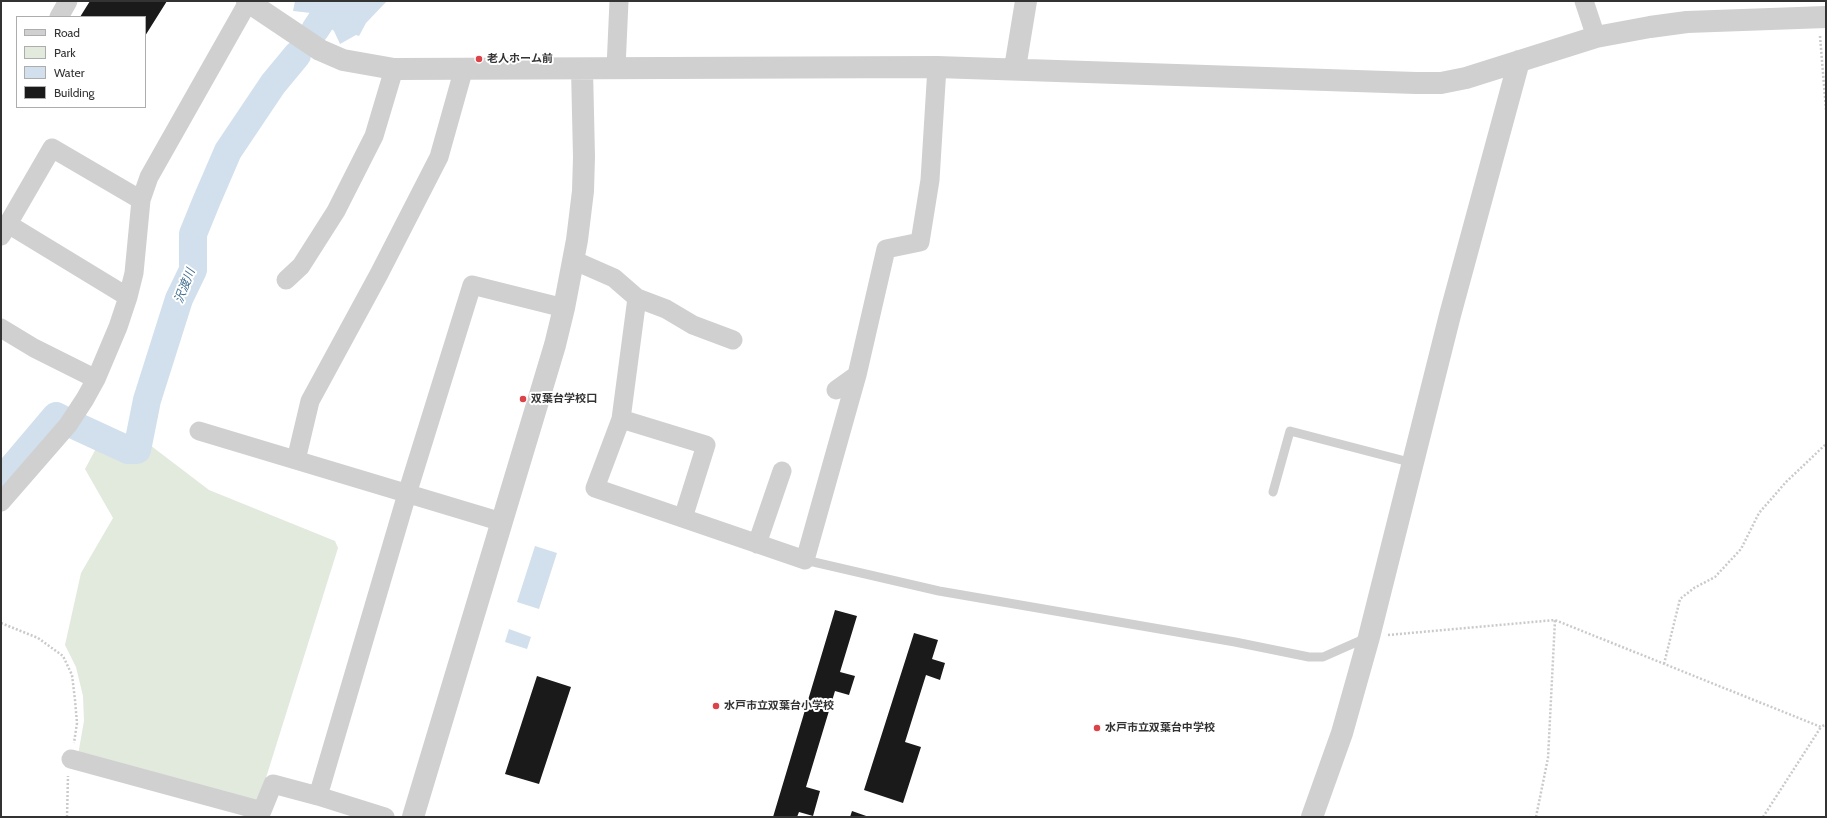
<!DOCTYPE html>
<meta charset="utf-8">
<style>
body{margin:0}
#map{position:relative;width:1827px;height:818px;overflow:hidden;background:#fff;font-family:Cabin,sans-serif}
canvas{display:block}
.frame{position:absolute;inset:0;border:2px solid #333;pointer-events:none}
.legend{position:absolute;left:16px;top:16px;width:130px;height:92px;box-sizing:border-box;background:#fff;border:1px solid #adadad;margin:0;padding:5px 7px;list-style:none;font-size:12px;color:#333}
.legend li{display:flex;align-items:center;gap:8px;height:20px}
.legend b{width:20px;border:1px solid #adadad}
</style>
<div id="map">
<canvas width="1827" height="818"></canvas>
<div class="frame"></div>
<ul class="legend">
<li><b style="height:5px;background:#d0d0d0"></b>Road</li>
<li><b style="height:11px;background:#e2e9dd"></b>Park</li>
<li><b style="height:11px;background:#d1e0ec"></b>Water</li>
<li><b style="height:11px;background:#1a1a1a"></b>Building</li>
</ul>
</div>
<script>
const ctx = document.querySelector('canvas').getContext('2d');
ctx.lineJoin = 'round';
function fill(path, color) { ctx.fillStyle = color; ctx.fill(path, 'evenodd'); }
const toPath = rows => new Path2D(rows.map(r => 'M' + r).join(''));
function strokePath(path, color, width, dash) { ctx.strokeStyle = color; ctx.lineWidth = width; ctx.lineCap = dash ? 'butt' : 'round'; ctx.setLineDash(dash || []); ctx.stroke(path); }
function label(font, color, halo, rows, align = 'center') {
  ctx.font = font + ' Cabin,"Noto Sans JP",sans-serif'; ctx.lineWidth = 4; ctx.setLineDash([]); ctx.textBaseline = 'middle'; ctx.strokeStyle = halo; ctx.fillStyle = color; for (const [text, x, y, turn = 0] of rows) {
    ctx.save(); ctx.translate(x, y); ctx.rotate((+turn || 0) * Math.PI / 180); ctx.textAlign = isNaN(turn) ? turn : align; if (halo) ctx.strokeText(text, 0, 0); ctx.fillText(text, 0, 0); ctx.restore();
  }
}
const green = toPath([
 [100,441,138,463,146,442,209,490,335,541,338,548,259,800,254,803,78,755,84,721,83,696,76,667,65,645,81,573,113,518,85,469]
]);
const water = toPath([
 [295,1,387,1,366,23,359,36,356,35,340,44,334,31,317,16,311,13,293,11],
 [535,546,557,553,539,609,517,602],
 [509,629,531,637,527,649,505,642]
]);
const river = toPath([
 [315,30,334,1],
 [76,426,128,450,137,450,147,400,179,299,193,270,193,234,206,202,228,151,273,84,297,55],
 [1,481,56,416,62,419]
]);
const building = toPath([
 [90,1,167,1,145,36,145,17,80,17],
 [835,610,857,616,840,672,855,676,849,695,835,691,806,787,820,791,813,816,799,812,797,817,773,817],
 [914,633,938,640,932,659,945,663,940,680,926,675,905,742,921,747,903,803,864,790],
 [537,676,571,687,539,784,505,774],
 [852,811,869,817,850,817]
]);
const path = toPath([
 [1820,36,1826,110],
 [1,623,38,638,63,656,72,675,75,700,77,723,74,743],
 [1388,635,1555,620,1821,727,1826,724],
 [1664,664,1680,599,1694,588,1715,577,1741,549,1759,513,1786,482,1826,444],
 [67,817,68,776],
 [1536,817,1548,758,1555,620],
 [1763,817,1821,727]
]);
const service = toPath([
 [1273,492,1290,431,1413,463],
 [805,560,939,591,1235,642,1309,657,1323,657,1366,638]
]);
const minor = toPath([
 [1584,1,1596,37],
 [59,17,68,1],
 [616,68,619,1],
 [8,224,128,297],
 [1,236,52,148,141,200],
 [573,260,614,278,637,298,621,419,595,488,805,560,857,375],
 [286,280,301,266,336,211,374,136,394,69],
 [637,298,666,309,693,325,733,340],
 [1,328,34,348,96,379],
 [836,390,857,375,886,249,920,242,930,180,937,67],
 [621,419,706,445,683,518],
 [199,431,502,522],
 [296,460,310,401,379,274,439,157,464,68],
 [1,502,68,425,85,399,96,379,118,327,128,297,134,273,141,200,149,177,248,2],
 [757,544,782,471],
 [71,759,262,811,273,784,318,796,385,817],
 [318,796,407,494,472,285,564,308]
]);
const tertiary = toPath([
 [247,1,320,50,343,60,394,69,937,67,1416,83,1441,83,1466,78,1596,37,1650,27,1687,22,1826,17],
 [1015,68,1026,1],
 [413,817,555,345,564,308,577,240,583,191,584,157,582,69],
 [1312,817,1342,733,1369,637,1450,315,1519,61]
]);
const markers = [
 [479,59,4,"#dc4348"],
 [523,399,4,"#dc4348"],
 [716,706,4,"#dc4348"],
 [1097,728,4,"#dc4348"]
];
const poiNames = [
 ["老人ホーム前",487,59],
 ["双葉台学校口",531,399],
 ["水戸市立双葉台小学校",724,706],
 ["水戸市立双葉台中学校",1105,728]
];
const waterNames = [
 ["沢渡川",185,286,-69]
];
fill(green, '#e2e9dd');
fill(water, '#d1e0ec');
strokePath(river, '#d1e0ec', 28);
fill(building, '#1a1a1a');
strokePath(path, '#cacaca', 2.5, [2, 2]);
strokePath(service, '#d0d0d0', 9);
strokePath(minor, '#d0d0d0', 19);
strokePath(tertiary, '#d0d0d0', 22);
for (const [x, y, r, color] of markers) { const dot = new Path2D(); dot.arc(x, y, r, 0, 2 * Math.PI); ctx.fillStyle = color; ctx.fill(dot); strokePath(dot, '#fff', 1.5); }
label('bold 11px', '#333', '#fff', poiNames, 'left');
label('italic 12px', '#447092', '#fff', waterNames);
</script>
